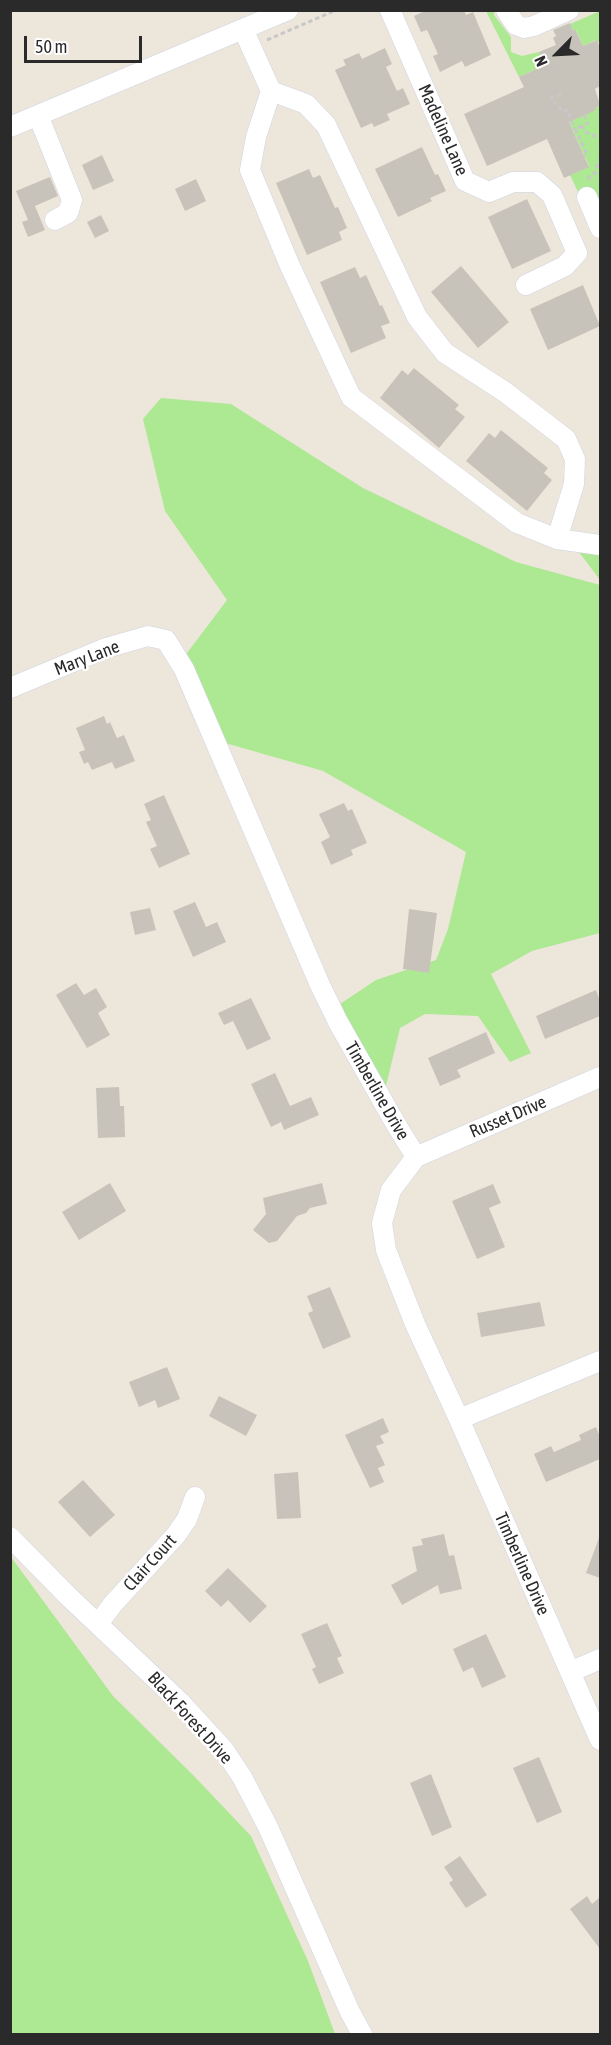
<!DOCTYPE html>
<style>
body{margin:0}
#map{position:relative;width:611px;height:2045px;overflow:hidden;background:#ede6db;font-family:"Asap Condensed",sans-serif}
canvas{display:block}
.frame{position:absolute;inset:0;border:12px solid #2a2a2a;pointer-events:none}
.north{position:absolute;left:527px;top:24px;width:60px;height:60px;-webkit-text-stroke:4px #fff;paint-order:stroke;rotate:246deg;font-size:16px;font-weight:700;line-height:24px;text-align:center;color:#2a2a2a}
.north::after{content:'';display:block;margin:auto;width:21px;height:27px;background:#2a2a2a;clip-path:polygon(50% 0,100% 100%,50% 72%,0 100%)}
.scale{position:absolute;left:24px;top:36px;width:118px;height:27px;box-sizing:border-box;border:3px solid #2a2a2a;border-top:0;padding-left:8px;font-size:18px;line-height:21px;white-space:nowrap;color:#2a2a2a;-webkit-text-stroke:4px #fff;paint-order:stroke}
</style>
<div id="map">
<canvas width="611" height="2045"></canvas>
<div class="frame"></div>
<div class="north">N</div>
<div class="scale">50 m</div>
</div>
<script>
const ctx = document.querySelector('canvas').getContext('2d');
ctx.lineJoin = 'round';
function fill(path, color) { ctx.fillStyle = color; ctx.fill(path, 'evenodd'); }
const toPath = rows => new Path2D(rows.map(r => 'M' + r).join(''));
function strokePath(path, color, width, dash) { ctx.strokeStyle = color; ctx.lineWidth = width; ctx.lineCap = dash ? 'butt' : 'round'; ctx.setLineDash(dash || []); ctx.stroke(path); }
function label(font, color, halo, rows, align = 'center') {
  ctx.font = font + ' "Asap Condensed",sans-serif'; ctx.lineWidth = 5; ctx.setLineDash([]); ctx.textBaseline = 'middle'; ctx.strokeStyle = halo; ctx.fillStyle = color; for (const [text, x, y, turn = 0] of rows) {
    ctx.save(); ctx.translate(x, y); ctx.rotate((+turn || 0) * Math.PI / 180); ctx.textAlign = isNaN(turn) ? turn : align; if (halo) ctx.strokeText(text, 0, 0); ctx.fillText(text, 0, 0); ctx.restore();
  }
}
const green = toPath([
 [486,11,494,11,494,15,511,37,511,52,522,56,539,52,545,65,519,77],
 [600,11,600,41,598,42,596,40,583,46,576,30,573,31,570,24],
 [600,105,600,209,579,194,570,175,589,166,569,122],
 [161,398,231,404,363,488,516,562,600,585,600,933,532,951,491,974,531,1053,510,1062,478,1016,425,1014,400,1028,385,1090,337,1006,376,980,436,960,448,929,466,852,323,771,225,743,184,657,227,600,165,511,143,419],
 [579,552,600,553,600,580],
 [11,1557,113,1696,193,1775,251,1836,308,1961,335,2034,11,2034]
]);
const building = toPath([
 [427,10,464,10,466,15,473,12,491,55,465,67,462,61,440,72,433,56,438,54,427,30,421,32,414,16],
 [570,23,573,31,575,29,583,46,597,40,600,48,600,86,595,89,600,105,595,108,596,110,569,122,589,167,564,178,547,139,487,166,464,114,524,87,519,77,545,65,539,52,556,45,553,38,556,36,553,30],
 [385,48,392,64,386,67,397,91,403,88,410,104,387,114,390,120,374,127,372,123,361,128,335,70,346,65,343,60,359,53,362,59],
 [422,147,435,175,438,174,446,191,430,198,432,201,398,217,375,169],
 [102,155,114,181,93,190,82,165],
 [309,169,313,178,320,175,335,208,338,207,347,228,339,232,342,240,307,255,276,183],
 [50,177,58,196,35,206,45,230,28,237,22,222,28,220,16,191],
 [196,179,206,201,185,211,175,189],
 [527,199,551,251,512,269,488,217],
 [101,215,109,231,95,238,87,222],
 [461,266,509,322,478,348,431,292],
 [355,267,360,278,366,275,380,306,382,305,390,323,381,326,386,338,351,353,320,282],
 [583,285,600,326,548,350,530,309],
 [414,368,459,405,455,409,465,417,439,448,380,398,402,370,408,375],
 [501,430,548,468,544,473,552,480,527,511,466,461,489,433,495,438],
 [104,716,107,724,110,722,117,738,124,735,135,761,115,769,112,762,92,770,88,762,84,764,79,752,85,750,76,728],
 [164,795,190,854,159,868,150,849,157,846,146,822,151,820,144,804],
 [344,803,348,811,352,809,367,843,351,850,353,855,331,865,321,842,330,837,319,814],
 [195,902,206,927,217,922,226,942,193,957,173,911],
 [150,908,156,930,135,935,130,912],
 [409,909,437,913,429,973,403,969],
 [76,983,84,995,96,988,107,1007,98,1013,110,1035,87,1048,56,995],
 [596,990,600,1001,600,1016,545,1039,536,1016],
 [251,998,271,1039,247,1050,233,1021,224,1025,218,1013],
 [486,1032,495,1053,457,1070,461,1077,440,1086,428,1058],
 [275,1073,290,1106,311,1097,319,1115,284,1130,281,1122,271,1127,251,1084],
 [119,1087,120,1106,124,1106,125,1137,98,1138,96,1088],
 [110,1183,126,1211,79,1240,62,1212],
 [322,1183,327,1204,310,1208,306,1213,297,1216,277,1241,269,1243,253,1230,266,1214,263,1198],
 [493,1184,501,1203,489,1208,505,1247,477,1259,452,1201],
 [330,1287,351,1337,323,1349,308,1313,313,1311,307,1296],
 [540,1302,545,1326,481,1337,477,1313],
 [167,1367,180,1399,158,1408,155,1400,139,1407,129,1382],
 [219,1396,257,1415,246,1436,209,1416],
 [383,1418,389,1432,380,1436,384,1443,376,1446,385,1465,378,1468,384,1482,370,1488,345,1435],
 [596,1427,600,1437,600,1459,546,1482,534,1454,551,1446,554,1452,581,1440,579,1435],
 [298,1472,301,1518,277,1519,274,1474],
 [83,1480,115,1515,90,1537,58,1502],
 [444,1534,449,1556,454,1555,462,1589,440,1594,438,1585,402,1605,391,1585,417,1571,412,1547,423,1545,421,1539],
 [599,1538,600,1538,600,1578,586,1573],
 [228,1568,267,1606,250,1623,228,1600,221,1607,205,1591],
 [327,1623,342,1656,337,1658,344,1673,319,1684,312,1669,316,1667,301,1634],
 [486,1634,506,1677,482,1688,473,1667,463,1672,453,1649],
 [539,1757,562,1812,537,1823,513,1768],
 [431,1774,452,1827,432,1836,410,1783],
 [460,1856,487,1895,466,1908,449,1883,453,1880,444,1867],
 [587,1896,592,1904,600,1897,600,1949,570,1909]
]);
const path = toPath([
 [267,40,336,10],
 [561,94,551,98,563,112,567,110,575,129],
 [600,105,600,106],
 [584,115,588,123,582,126,585,132,600,138],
 [582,126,575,129,587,154,584,156],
 [587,179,595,173,600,158]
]);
const minor = toPath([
 [390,10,465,181,489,192,513,182,537,182,552,195,577,253,565,266,526,285],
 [506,10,516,25,524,28,534,26,569,10],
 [243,29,271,91,256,137,250,170,290,266,351,397,517,523,557,539,600,545],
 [271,91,306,104,326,125,417,317,445,353,505,392,566,439,575,459,574,484,557,539],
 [38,115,72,200,68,213,55,220],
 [10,127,288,10],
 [587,197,600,228],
 [10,688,106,648,148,636,166,640,184,669,320,985,338,1022,394,1121,416,1157,391,1190,382,1223,386,1250,415,1324,459,1419,600,1740],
 [416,1157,600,1077],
 [459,1419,600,1361],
 [10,1537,68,1596,180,1702,224,1750,242,1777,268,1827,350,2012,362,2034],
 [98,1624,113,1604,176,1535,187,1519,195,1497],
 [570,1672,600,1659]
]);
const streetNames = [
 ["Madeline Lane",443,130,66],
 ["Mary Lane",87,658,-21],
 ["Timberline Drive",377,1091,60],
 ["Russet Drive",508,1117,-23],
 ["Clair Court",150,1563,-48],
 ["Timberline Drive",522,1564,66],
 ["Black Forest Drive",190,1718,48]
];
fill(green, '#ade893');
fill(building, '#c8c3ba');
strokePath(minor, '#d0d3e4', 21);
strokePath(path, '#c8c8c8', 3, [4.5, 3]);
strokePath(minor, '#fff', 20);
label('18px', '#2a2a2a', '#fff', streetNames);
</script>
